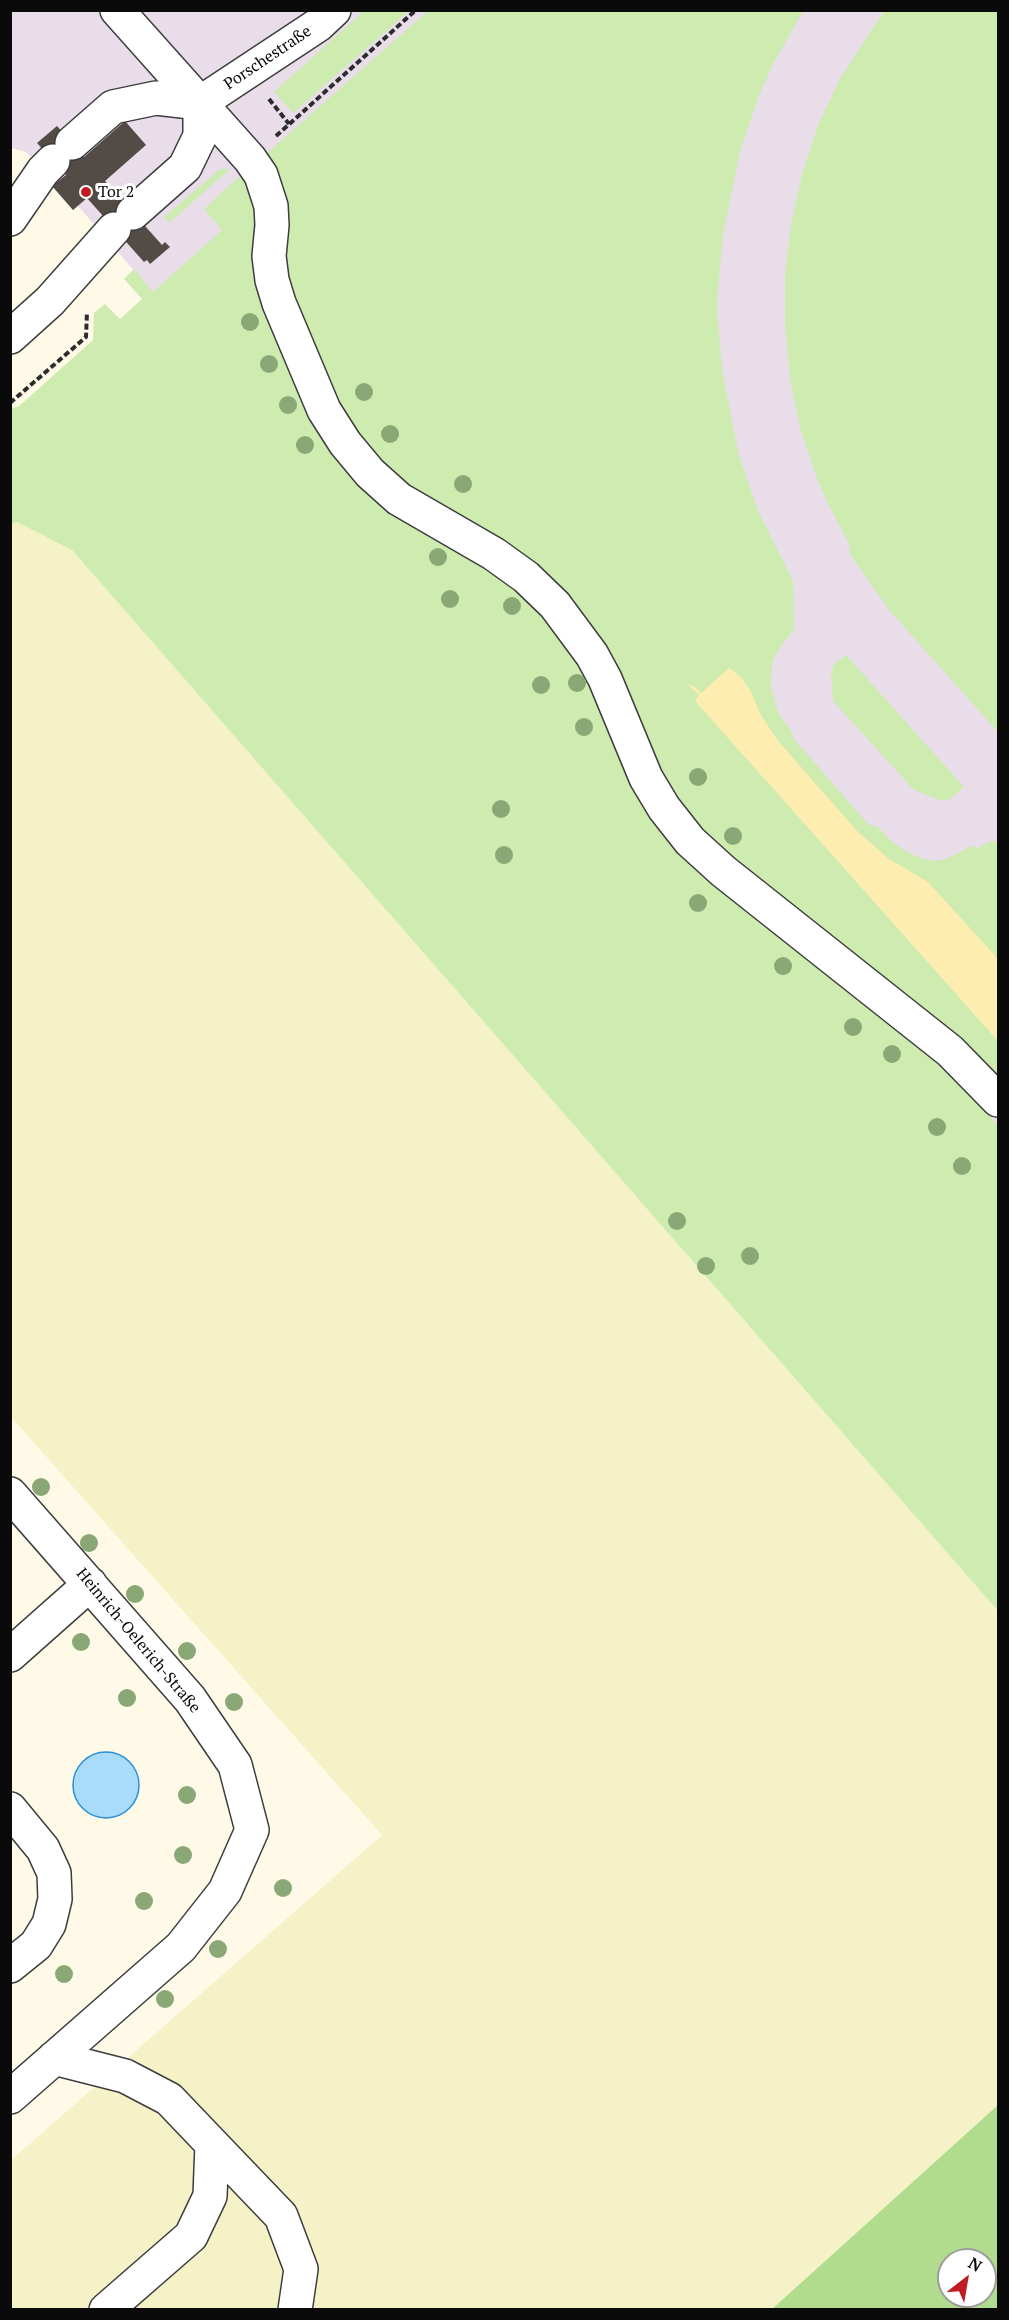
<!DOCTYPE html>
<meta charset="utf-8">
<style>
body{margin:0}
#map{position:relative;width:1009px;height:2320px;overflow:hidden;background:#fffae8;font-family:"PT Serif",serif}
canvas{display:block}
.frame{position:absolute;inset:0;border:12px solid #0a0a0a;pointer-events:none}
.north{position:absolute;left:937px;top:2248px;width:60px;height:60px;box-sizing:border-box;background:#fff;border:2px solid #9d9d9d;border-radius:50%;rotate:31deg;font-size:16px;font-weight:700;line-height:24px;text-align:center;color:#0a0a0a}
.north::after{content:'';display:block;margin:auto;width:21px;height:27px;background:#c11c23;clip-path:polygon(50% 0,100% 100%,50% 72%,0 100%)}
</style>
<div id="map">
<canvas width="1009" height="2320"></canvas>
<div class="frame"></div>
<div class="north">N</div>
</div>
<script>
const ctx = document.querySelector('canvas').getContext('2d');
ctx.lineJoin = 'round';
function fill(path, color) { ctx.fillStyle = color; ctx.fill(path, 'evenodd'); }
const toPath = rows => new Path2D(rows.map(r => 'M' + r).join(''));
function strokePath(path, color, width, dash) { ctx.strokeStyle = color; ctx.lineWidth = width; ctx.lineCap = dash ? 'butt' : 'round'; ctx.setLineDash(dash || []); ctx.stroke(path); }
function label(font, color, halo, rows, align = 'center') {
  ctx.font = font + ' "PT Serif",serif'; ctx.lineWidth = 6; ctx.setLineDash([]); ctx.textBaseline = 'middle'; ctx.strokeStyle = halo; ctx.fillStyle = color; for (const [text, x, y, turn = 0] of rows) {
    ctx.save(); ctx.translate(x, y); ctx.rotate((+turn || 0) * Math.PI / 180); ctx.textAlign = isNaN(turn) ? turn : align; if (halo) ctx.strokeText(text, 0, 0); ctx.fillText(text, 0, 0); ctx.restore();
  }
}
const industrial = toPath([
 [11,11,998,11,998,1266,78,206,73,210,52,186,55,184,26,152,11,148]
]);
const farmland = toPath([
 [17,522,72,550,998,1611,998,2105,772,2309,11,2309,10,2161,382,1835,11,1417,10,524]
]);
const green = toPath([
 [365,10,409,11,293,113,274,92],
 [428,11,803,11,773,64,760,93,741,148,723,234,718,291,718,323,723,375,739,456,758,511,793,581,794,629,777,652,772,664,771,688,778,712,791,731,793,738,869,825,877,826,890,840,905,851,923,859,935,861,946,859,974,845,976,849,991,841,998,842,998,1081,733,860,701,831,675,799,658,770,621,678,380,463,337,403,286,277,274,167,267,153],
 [884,11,998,11,998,732,890,611,849,553,850,545,827,502,817,478,800,428,790,378,785,326,785,275,791,225,802,174,818,125,840,79],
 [220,169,230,169,169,223,164,217],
 [242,174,248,184,312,417,487,567,517,589,563,638,589,681,618,752,913,1041,965,1087,998,1126,998,1611,72,550,17,522,11,524,11,408,18,407,93,340,94,313,105,304,120,319,142,299,124,279,134,269,153,292,222,230,204,209],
 [846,655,964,787,950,799,942,801,914,790,833,701,831,673,834,664]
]);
const forest = toPath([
 [998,2105,998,2309,772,2309],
 [949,2260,985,2260,985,2296,949,2296]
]);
const sand = toPath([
 [729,668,740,676,750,690,762,717,779,742,857,831,889,859,928,882,998,959,998,1041,695,701,699,695,687,684,695,687,701,693]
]);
const water = toPath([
 '73 1785a33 33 0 1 1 66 0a33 33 0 1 1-66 0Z'
]);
const building = toPath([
 [125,121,146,145,105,181,162,245,165,242,170,247,150,264,147,260,144,262,87,198,73,210,52,186,66,175,37,143,57,126,84,157]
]);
const path = toPath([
 [269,99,289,124],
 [276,136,416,10],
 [10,403,86,337,87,312]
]);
const minor = toPath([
 [117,10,250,159,261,175,271,206,272,225,269,256,272,280,279,303,324,410,345,443,370,473,399,499,494,554,526,577,555,605,592,655,605,679,646,778,664,808,690,841,723,871,950,1051,998,1100],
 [200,103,318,25,334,10],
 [72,143,113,107,156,98,200,103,200,136,185,167,133,213],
 [10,219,43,171,53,161],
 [10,337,50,301,114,229],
 [10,1494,190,1699,235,1765,252,1830,225,1891,181,1947,10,2097],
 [10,1655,90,1584],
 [10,1809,43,1849,54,1873,55,1899,49,1924,36,1945,10,1966],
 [54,2058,125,2076,169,2099,212,2144,210,2196,191,2236,106,2310],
 [212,2144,281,2216,301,2269,295,2310]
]);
const trees = [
 [250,322],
 [269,364],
 [364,392],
 [288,405],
 [390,434],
 [305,445],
 [463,484],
 [438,557],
 [450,599],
 [512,606],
 [577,683],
 [541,685],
 [584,727],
 [698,777],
 [501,809],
 [733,836],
 [504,855],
 [698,903],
 [783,966],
 [853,1027],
 [892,1054],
 [937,1127],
 [962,1166],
 [677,1221],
 [750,1256],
 [706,1266],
 [41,1487],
 [89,1543],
 [135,1594],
 [81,1642],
 [187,1651],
 [127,1698],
 [234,1702],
 [187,1795],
 [183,1855],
 [283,1888],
 [144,1901],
 [218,1949],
 [64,1974],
 [165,1999]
];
const markers = [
 [86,192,6,"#c11c23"]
];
const streetNames = [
 ["Porschestraße",268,58,-34],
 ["Heinrich-Oelerich-Straße",138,1641,50]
];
const poiNames = [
 ["Tor 2",98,192]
];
fill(industrial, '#e9ddea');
fill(farmland, '#f6f2c7');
fill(green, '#ceebb0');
fill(forest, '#b1dc8e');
fill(sand, '#feedb1');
fill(water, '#a9dbfa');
strokePath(water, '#2c91d5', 1.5);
fill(building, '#534b46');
strokePath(minor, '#3d3d3d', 36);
strokePath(path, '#2c2c2c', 4, [6, 3]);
strokePath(minor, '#fff', 33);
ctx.fillStyle = '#89a876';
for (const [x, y] of trees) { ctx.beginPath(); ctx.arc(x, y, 9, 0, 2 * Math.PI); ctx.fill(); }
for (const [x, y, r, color] of markers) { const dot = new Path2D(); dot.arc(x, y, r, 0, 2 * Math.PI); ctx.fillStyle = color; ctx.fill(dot); strokePath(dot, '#fff', 2); }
label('16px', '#0a0a0a', '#fff', streetNames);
label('16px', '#0a0a0a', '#fff', poiNames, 'left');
</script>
